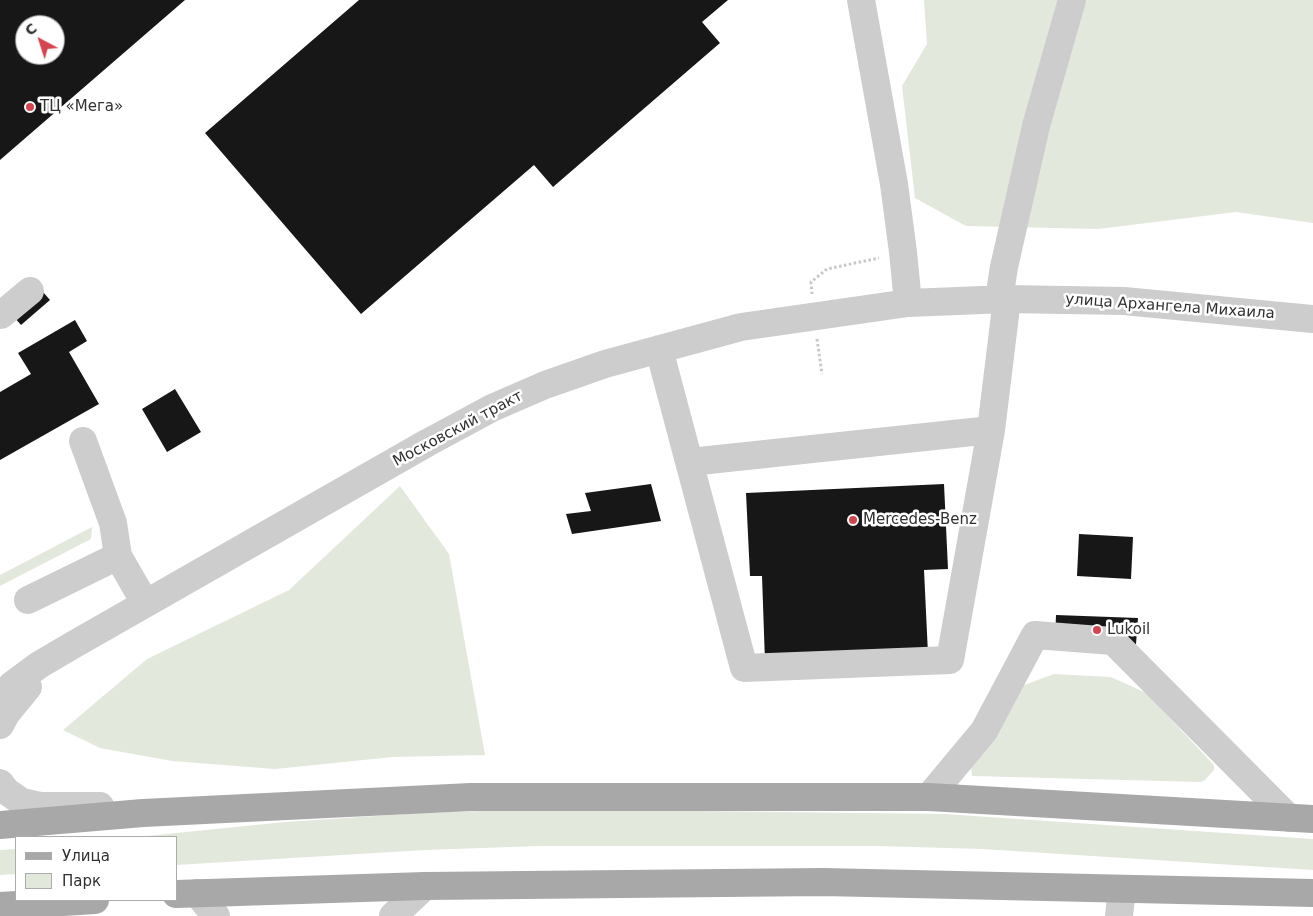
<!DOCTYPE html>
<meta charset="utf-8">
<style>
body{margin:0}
#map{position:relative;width:1313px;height:916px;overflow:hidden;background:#fff;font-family:"DejaVu Sans",sans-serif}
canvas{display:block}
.legend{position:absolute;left:15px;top:836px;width:162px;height:65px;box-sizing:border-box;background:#fff;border:1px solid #acacac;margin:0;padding:6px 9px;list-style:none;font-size:15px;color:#303030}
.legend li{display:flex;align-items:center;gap:10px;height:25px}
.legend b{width:25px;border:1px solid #acacac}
.north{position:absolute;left:15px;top:15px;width:50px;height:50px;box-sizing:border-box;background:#fff;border:1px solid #acacac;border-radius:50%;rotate:320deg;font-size:14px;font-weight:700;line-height:20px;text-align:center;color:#303030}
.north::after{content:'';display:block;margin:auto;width:18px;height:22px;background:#d4454f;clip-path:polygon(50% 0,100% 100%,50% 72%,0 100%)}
</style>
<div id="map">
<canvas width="1313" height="916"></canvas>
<ul class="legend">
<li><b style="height:6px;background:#a8a8a8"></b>Улица</li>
<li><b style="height:14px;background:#e3e8dd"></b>Парк</li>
</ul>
<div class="north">С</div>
</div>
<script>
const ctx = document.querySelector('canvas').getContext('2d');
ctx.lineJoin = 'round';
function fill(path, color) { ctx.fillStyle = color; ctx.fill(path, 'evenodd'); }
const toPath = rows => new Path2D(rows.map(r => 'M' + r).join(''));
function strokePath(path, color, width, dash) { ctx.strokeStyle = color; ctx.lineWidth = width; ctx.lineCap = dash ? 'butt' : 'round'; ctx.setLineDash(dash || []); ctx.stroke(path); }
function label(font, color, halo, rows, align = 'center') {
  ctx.font = font + ' "DejaVu Sans",sans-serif'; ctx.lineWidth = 5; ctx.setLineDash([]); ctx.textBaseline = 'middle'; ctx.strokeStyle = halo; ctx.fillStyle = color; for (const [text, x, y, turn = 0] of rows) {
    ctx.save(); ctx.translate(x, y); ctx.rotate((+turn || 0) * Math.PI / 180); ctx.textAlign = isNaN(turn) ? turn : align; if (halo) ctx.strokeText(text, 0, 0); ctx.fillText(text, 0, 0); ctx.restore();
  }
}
const green = toPath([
 [924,0,1313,0,1313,223,1236,212,1098,229,966,226,915,198,902,86,927,44],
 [400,486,449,554,485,755,393,757,275,769,172,761,100,748,63,730,147,659,289,590],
 [92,527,91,539,0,586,0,575],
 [1054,674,1111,677,1146,693,1214,765,1214,770,1205,780,1201,782,972,776,971,765,1016,688],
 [539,809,944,814,1313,839,1313,870,982,849,878,846,539,846,425,850,176,865,176,837,137,837,285,822,422,813],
 [16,849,16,874,0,875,0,850]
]);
const building = toPath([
 [0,0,185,0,0,160],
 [25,25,55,25,55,55,25,55],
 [359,0,728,0,702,22,720,43,553,187,534,165,361,314,205,133],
 [43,292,50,300,21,325,14,317],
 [75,320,87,341,69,352,99,404,0,460,0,392,31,374,18,353],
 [175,389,201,432,167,452,142,409],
 [651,484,661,521,572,534,566,514,591,511,585,493],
 [944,484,948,569,924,570,928,654,765,662,762,576,750,576,746,493],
 [1079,534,1133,537,1131,579,1077,576],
 [1056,615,1138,618,1136,644,1055,641]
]);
const path = toPath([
 [812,294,811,282,827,269,879,258],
 [817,339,822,374]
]);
const minor = toPath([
 [861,0,894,184,903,252,908,303],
 [999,299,1004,267,1036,126,1072,0],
 [0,314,1,315,30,291],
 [659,349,744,668,950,660,991,430,1007,299],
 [83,441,113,523,118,556,145,603],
 [690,462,991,430],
 [28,600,118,556],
 [0,697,12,685,39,665,73,645,427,443,492,408,545,385,605,364,741,327,908,303,1007,299,1124,301,1313,319],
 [0,725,6,714,28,687],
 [0,783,6,791,22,802,40,806,100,806],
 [929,797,984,731,1035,635,1113,641,1289,818],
 [197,893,216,916],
 [393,916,425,886],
 [1119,916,1122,889]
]);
const major = toPath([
 [0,825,143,813,471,797,929,797,1313,819],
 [176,894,425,886,823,882,1313,893],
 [0,906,95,900]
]);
const markers = [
 [30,107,5,"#d4454f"],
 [853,520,5,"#d4454f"],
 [1097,630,5,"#d4454f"]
];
const poiNames = [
 ["ТЦ «Мега»",40,107],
 ["Mercedes-Benz",863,520],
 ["Lukoil",1107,630]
];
const streetNames = [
 ["улица Архангела Михаила",1170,307,4],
 ["Московский тракт",458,429,-28]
];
fill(green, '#e3e8dd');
fill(building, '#171717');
strokePath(path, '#c7c7c7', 3, [2.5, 2.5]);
strokePath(minor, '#cdcdcd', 28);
strokePath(major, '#a8a8a8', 28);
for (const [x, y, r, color] of markers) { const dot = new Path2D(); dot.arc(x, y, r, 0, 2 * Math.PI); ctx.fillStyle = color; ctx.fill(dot); strokePath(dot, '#fff', 2); }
label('15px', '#303030', '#fff', poiNames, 'left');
label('15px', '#303030', '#fff', streetNames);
</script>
